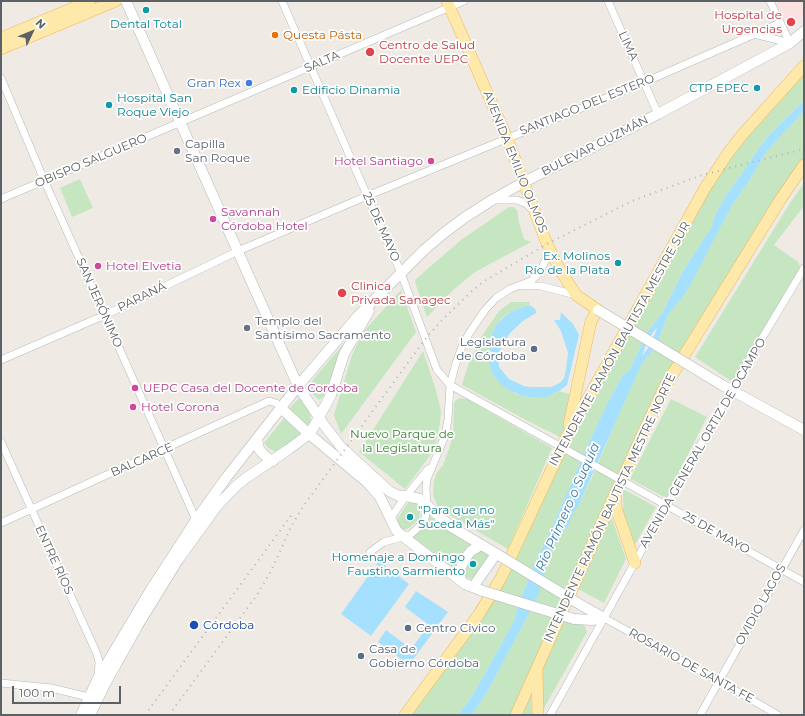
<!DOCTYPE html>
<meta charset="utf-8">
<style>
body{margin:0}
#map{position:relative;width:805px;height:716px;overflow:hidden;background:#efebe4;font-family:Montserrat,sans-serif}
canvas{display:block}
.frame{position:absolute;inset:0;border:2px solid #5c6165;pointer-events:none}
.north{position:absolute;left:12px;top:12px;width:40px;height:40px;-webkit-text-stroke:3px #fff;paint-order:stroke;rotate:47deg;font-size:11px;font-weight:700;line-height:16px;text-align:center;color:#5c6165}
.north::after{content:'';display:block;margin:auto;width:14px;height:18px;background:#5c6165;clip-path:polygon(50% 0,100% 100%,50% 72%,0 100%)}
.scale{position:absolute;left:12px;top:686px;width:109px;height:18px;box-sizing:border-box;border:2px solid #5c6165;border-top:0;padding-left:5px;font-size:12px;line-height:14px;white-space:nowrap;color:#5c6165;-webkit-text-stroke:3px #fff;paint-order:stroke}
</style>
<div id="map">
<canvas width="805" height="716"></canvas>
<div class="frame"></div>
<div class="north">N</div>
<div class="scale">100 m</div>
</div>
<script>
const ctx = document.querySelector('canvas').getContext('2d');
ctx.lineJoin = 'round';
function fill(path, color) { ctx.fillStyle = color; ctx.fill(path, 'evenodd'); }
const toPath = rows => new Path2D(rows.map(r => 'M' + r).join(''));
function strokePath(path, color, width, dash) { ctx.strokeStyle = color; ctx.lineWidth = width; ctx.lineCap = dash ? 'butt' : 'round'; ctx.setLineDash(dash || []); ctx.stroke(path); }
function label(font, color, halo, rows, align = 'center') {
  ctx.font = font + ' Montserrat,sans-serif'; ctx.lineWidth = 3.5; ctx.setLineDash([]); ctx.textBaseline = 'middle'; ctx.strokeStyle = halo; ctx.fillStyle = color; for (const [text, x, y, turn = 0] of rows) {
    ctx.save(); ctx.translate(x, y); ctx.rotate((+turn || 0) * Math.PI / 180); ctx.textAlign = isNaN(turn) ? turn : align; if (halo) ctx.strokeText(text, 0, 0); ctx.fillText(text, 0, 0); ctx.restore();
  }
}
const medical = toPath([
 [776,1,804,1,804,15,789,29]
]);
const green = toPath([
 [804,66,804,101,769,135,760,147,731,189,726,195,722,203,716,213,711,228,683,271,663,312,648,331,630,369,628,373,623,375,607,404,587,447,551,530,535,563,517,609,514,621,474,693,458,715,405,715,479,614,566,438,705,188],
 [804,111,804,165,673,372,516,715,472,715,489,689,526,619,552,549,561,535,568,526,569,519,580,502,592,477,631,386,641,365,656,346,668,315,684,295,732,205,749,181,766,152],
 [80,179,93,208,72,217,60,188],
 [804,183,804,206,774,245,798,262,802,271,734,383,695,357,790,203],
 [509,207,514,207,517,210,519,222,524,239,531,242,475,272,452,291,427,317,416,285,415,281,417,278,461,240],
 [401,290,416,332,341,434,334,415,352,355,363,332],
 [511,302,530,302,529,305,516,309,503,317,496,325,491,336,489,344,489,361,514,393,522,396,538,398,554,394,559,391,572,395,562,438,524,419,462,385,468,365,481,337,499,311],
 [344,343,324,396,319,400,306,388],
 [423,351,435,387,439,402,441,412,440,422,436,443,429,457,405,489,359,452],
 [459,398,467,399,552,448,508,549,444,512,438,507,435,500,433,495,434,480,437,473,443,465,450,446,453,434,454,404,455,401],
 [298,399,301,399,310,409,311,422,306,427,289,409],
 [671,399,707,417,666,498,630,479],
 [285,417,301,434,280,451,274,451,268,448,264,443],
 [623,489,656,507,635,545,623,511],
 [415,501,421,506,419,519,409,528,401,531,396,521,407,504,410,502],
 [429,516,473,544,467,547,461,555,457,564,457,571,412,537,422,530],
 [611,516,626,559,604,603,578,589],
 [481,549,488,554,489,559,473,579,467,578,463,572,466,562],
 [565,619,584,624,587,632,543,710,537,677],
 [531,694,532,715,521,715]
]);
const water = toPath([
 [804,101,804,111,766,152,749,181,732,205,693,280,684,295,668,315,656,346,641,365,580,502,572,515,568,526,561,535,552,549,538,595,526,619,489,689,472,715,458,715,474,693,514,621,517,609,535,563,551,530,587,447,607,404,623,375,627,373,630,369,648,331,663,312,683,271,711,228,716,213,722,203,726,195,731,189,760,147,769,135],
 [657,327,652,343,642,356,647,341],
 [529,305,533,307,536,310,536,313,523,321,510,333,498,354,499,367,509,379,524,386,531,387,551,387,560,383,564,378,566,370,568,353,561,331,554,320,560,320,561,312,573,324,579,335,567,385,559,391,547,397,538,398,522,396,507,389,500,383,492,373,489,361,489,344,491,336,496,325,504,317,516,309],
 [379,561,409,584,371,636,341,614],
 [416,591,448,612,409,665,378,642,386,630,411,649,429,625,405,607]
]);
const street = toPath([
 [282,1,401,273,437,370,450,385,556,444],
 [608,1,658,114],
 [770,1,790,43],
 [754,34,790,43],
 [1,78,44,180,197,522],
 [1,199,464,1],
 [494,200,517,200,527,204,532,210],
 [522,286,541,286,576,295],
 [1,360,105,315,238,251,367,196,645,82,780,23],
 [1,442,97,654,99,662,98,677],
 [628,484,804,582],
 [390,519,406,496,428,469],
 [1,523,269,401,276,403,281,408],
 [370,552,384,542,410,535,421,525,425,518,427,509,426,488,427,479,445,436,448,419,450,385,456,363,463,344,470,332,485,310,496,298,510,289,531,281,540,272,547,257,547,248],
 [604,618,719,681,778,715],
 [1,683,51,688,93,698],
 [550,715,731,390,804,268],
 [700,715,804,530]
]);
const secondary = toPath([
 [126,1,298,386,324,425,341,447,389,491,399,496,406,496,420,499,450,526,500,556],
 [722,385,804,430],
 [281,408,309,434,368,483,380,497,396,530,400,534,465,584,483,591],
 [257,439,259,449,262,453,270,460,273,461],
 [460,580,460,570,464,560,471,551,481,545],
 [473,587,496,554],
 [581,605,604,618],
 [574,619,592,620,604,618],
 [81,715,97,680,150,591,196,520,226,478,298,386,357,317,424,250,444,233,464,218,492,200,524,182,658,114,790,43,804,31],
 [90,715,105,684,138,625,178,560,217,506,236,486,246,478,289,449,309,434,312,430,331,395,344,354,369,311]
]);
const primary = toPath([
 [447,1,507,138,547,244,559,268,576,295,598,310,591,321,569,425],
 [1,38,90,1],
 [1,49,116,1],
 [616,494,616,508,635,563],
 [537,671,538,715],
 [405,715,479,614,501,578,566,438,705,188,728,153,742,135,804,66],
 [516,715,595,538,664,388,782,197,804,165]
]);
const rail = toPath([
 [145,715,293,513],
 [169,715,257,595,271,571,291,527,302,508,426,338,443,319,472,291,483,282,547,244,632,201,702,175,804,149]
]);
const streetBridge = toPath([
 [556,444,628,484]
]);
const secondaryBridge = toPath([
 [598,310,722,385],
 [500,556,581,605],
 [483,591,574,619]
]);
const markers = [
 [146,10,4,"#0f9aa8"],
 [791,22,5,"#e0444e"],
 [275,35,4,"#e8710a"],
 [370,52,5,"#e0444e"],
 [249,83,4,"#3f7fe0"],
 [757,88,4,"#0f9aa8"],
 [294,90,4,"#0f9aa8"],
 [109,105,4,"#0f9aa8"],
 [177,151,4,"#6b7280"],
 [431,161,4,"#d1479c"],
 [213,219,4,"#d1479c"],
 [618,263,4,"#0f9aa8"],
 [98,266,4,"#d1479c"],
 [342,293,5,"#e0444e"],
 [247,328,4,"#6b7280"],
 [534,349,4,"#5c6f8a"],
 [135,388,4,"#d1479c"],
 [133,407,4,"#d1479c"],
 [410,517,4,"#0f9aa8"],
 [473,564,4,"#0f9aa8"],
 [194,625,5,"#1a4fb4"],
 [408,628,4,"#5c6f8a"],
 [361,656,4,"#5c6f8a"]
];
const healthNames = [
 ["Hospital de",782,15,"right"],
 ["Urgencias",782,29,"right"],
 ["Centro de Salud",379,45],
 ["Docente UEPC",379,59],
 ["Clinica",351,286],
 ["Privada Sanagec",351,300]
];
const cultureNames = [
 ["Dental Total",146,24,"center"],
 ["CTP EPEC",749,88],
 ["Edificio Dinamia",302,90,"left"],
 ["Hospital San",117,98,"left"],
 ["Roque Viejo",117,112,"left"],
 ["Ex. Molinos",610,256],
 ["Río de la Plata",610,270],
 ["\"Para que no",418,510,"left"],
 ["Suceda Más\"",418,524,"left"],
 ["Homenaje a Domingo",465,557],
 ["Faustino Sarmiento",465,571]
];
const foodNames = [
 ["Questa Pásta",283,35]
];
const streetNames = [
 ["LIMA",628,46,65],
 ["SALTA",322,62,-23],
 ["SANTIAGO DEL ESTERO",587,105,-22],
 ["BULEVAR GUZMÁN",595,146,-27],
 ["OBISPO SALGUERO",91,161,-23],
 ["AVENIDA EMILIO OLMOS",515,162,68],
 ["25 DE MAYO",381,227,66],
 ["PARANÁ",142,297,-26],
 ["SAN JERÓNIMO",99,303,66],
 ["INTENDENTE RAMÓN BAUTISTA MESTRE SUR",620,344,-61],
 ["AVENIDA GENERAL ORTIZ DE OCAMPO",703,443,-60],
 ["BALCARCE",142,460,-24],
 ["INTENDENTE RAMÓN BAUTISTA MESTRE NORTE",610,508,-65],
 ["25 DE MAYO",716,533,29],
 ["ENTRE RÍOS",54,560,65],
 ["OVIDIO LAGOS",761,605,-61],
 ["ROSARIO DE SANTA FE",691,666,29]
];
const shopNames = [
 ["Gran Rex",241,83]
];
const worshipNames = [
 ["Capilla",185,144],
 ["San Roque",185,158],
 ["Templo del",255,321],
 ["Santísimo Sacramento",255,335]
];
const hotelNames = [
 ["Hotel Santiago",423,161,"right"],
 ["Savannah",221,212],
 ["Córdoba Hotel",221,226],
 ["Hotel Elvetia",106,266],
 ["UEPC Casa del Docente de Cordoba",143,388],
 ["Hotel Corona",141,407]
];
const serviceNames = [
 ["Legislatura",526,342,"right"],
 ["de Córdoba",526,356,"right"],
 ["Centro Civico",416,628],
 ["Casa de",369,649],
 ["Gobierno Córdoba",369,663]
];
const parkNames = [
 ["Nuevo Parque de",402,434],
 ["la Legislatura",402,448]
];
const transitNames = [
 ["Córdoba",203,625]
];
const waterNames = [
 ["Río Primero o Suquía",568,507,-66]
];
fill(medical, '#fbe1e1');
fill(green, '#c5e6c1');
fill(water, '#a5e0fe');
strokePath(street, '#b5b8bb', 8);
strokePath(secondary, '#b3b8bc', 11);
strokePath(primary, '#f0b85c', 12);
strokePath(street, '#fff', 7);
strokePath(secondary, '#fff', 10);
strokePath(primary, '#fee8aa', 11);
strokePath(rail, '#b3b4b5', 2, [1, 5]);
strokePath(streetBridge, '#b5b8bb', 8, []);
strokePath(secondaryBridge, '#b3b8bc', 11, []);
strokePath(streetBridge, '#fff', 7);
strokePath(secondaryBridge, '#fff', 10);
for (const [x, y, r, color] of markers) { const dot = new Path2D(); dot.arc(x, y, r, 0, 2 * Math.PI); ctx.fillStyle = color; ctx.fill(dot); strokePath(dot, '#fff', 1.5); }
label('12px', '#be3a42', '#fff', healthNames, 'left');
label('12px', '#0d838f', '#fff', cultureNames, 'right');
label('12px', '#c56008', '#fff', foodNames, 'left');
label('12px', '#5c6165', '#fff', streetNames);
label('12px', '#366cbe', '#fff', shopNames, 'right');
label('12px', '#5b616d', '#fff', worshipNames, 'left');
label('12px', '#b23c85', '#fff', hotelNames, 'left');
label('12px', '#4e5e75', '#fff', serviceNames, 'left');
label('12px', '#398335', '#fff', parkNames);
label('12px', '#164399', '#fff', transitNames, 'left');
label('italic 13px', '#3b779f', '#fff', waterNames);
</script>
